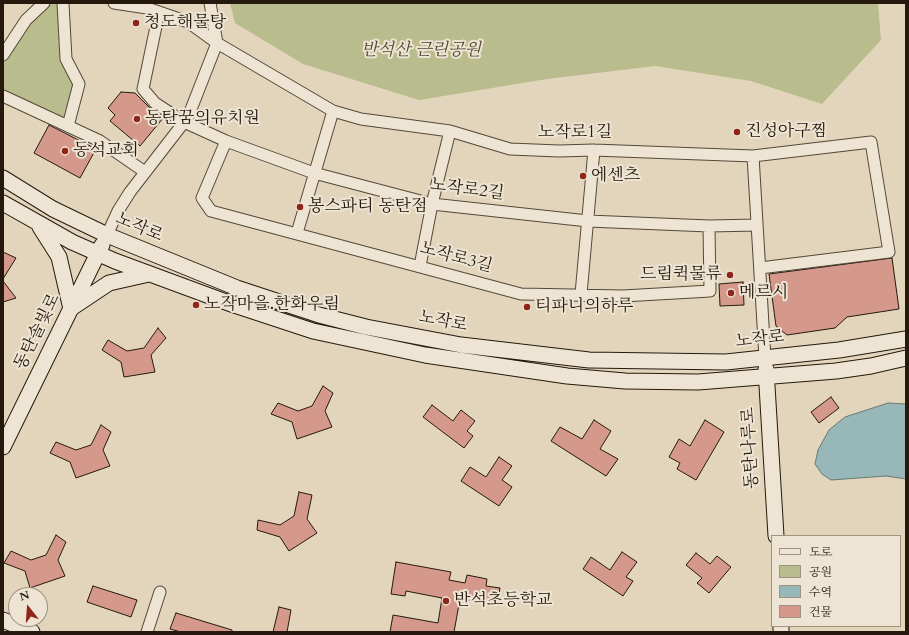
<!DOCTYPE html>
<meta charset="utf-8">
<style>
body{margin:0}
#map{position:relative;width:909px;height:635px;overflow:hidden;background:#e3d5bc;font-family:Cardo,"Noto Serif KR",serif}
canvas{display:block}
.frame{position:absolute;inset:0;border:4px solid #24190c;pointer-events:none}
.legend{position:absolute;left:771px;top:535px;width:130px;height:92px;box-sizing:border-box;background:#ede4d3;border:1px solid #9d9383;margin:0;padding:5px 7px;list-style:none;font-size:12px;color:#24190c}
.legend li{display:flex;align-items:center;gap:8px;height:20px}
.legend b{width:20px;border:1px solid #9d9383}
.north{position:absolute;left:8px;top:587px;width:40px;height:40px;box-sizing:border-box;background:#ede4d3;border:1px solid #9d9383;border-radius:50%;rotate:343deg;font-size:11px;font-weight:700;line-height:16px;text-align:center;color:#24190c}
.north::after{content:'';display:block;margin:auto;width:14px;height:18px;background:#8f2418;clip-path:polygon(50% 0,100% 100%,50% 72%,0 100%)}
</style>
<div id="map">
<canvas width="909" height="635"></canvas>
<div class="frame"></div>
<ul class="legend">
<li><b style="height:5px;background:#ede4d3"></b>도로</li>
<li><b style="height:11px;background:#b9bc8d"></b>공원</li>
<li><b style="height:11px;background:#97b7b8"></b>수역</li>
<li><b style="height:11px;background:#d5998b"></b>건물</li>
</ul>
<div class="north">N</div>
</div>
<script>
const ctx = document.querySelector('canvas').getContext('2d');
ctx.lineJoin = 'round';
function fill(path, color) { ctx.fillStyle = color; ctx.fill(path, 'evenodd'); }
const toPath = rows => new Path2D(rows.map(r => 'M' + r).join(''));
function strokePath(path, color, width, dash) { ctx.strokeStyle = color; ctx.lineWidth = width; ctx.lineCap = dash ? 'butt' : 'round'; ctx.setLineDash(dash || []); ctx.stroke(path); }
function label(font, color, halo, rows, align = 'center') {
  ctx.font = font + ' Cardo,"Noto Serif KR",serif'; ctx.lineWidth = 4; ctx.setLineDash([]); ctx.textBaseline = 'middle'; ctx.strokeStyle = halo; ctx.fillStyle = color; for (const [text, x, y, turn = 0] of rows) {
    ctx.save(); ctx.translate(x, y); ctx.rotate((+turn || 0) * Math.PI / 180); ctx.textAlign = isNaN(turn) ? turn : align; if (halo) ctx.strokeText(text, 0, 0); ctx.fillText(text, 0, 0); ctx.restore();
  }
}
const green = toPath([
 [44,3,62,3,65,59,76,83,66,122,3,92,3,58],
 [230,3,878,3,881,40,822,104,751,81,655,66,547,79,419,100,303,64,235,23]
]);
const water = toPath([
 [888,403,906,404,906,479,886,476,831,480,822,474,815,464,818,450,829,430,845,417,888,403]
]);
const building = toPath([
 [121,92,135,93,151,109,164,117,140,146,110,121,115,115,108,108,121,92],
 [49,125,96,149,80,178,34,153,49,125],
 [3,252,16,258,3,279,3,252],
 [892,258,899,309,847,317,835,328,787,335,776,326,769,274,892,258],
 [3,281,16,298,3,302,3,281],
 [743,282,744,305,720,306,719,284,743,282],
 [158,328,166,338,151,355,155,372,124,377,121,362,102,350,108,340,127,351,144,348,158,328],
 [323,386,333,393,325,411,332,427,297,439,292,422,271,414,278,403,298,411,312,406,323,386],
 [831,397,839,408,819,423,811,412,831,397],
 [432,405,453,421,461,410,475,421,467,431,473,436,464,448,423,417,432,405],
 [594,420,611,431,600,449,618,459,606,476,551,441,560,427,582,439,594,420],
 [705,420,724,432,696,480,677,469,680,463,669,457,679,439,690,446,705,420],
 [101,425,111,432,103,450,110,466,76,478,70,462,50,453,56,442,76,450,91,445,101,425],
 [499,457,512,466,502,480,512,487,499,506,461,481,470,467,486,477,499,457],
 [299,492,312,495,307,519,317,533,289,551,280,537,257,530,258,520,280,525,294,516,299,492],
 [56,535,66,542,58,560,65,576,30,588,25,571,4,563,11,551,31,560,46,555,56,535],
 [622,552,637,562,626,577,633,581,623,596,583,569,591,557,610,570,622,552],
 [696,553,710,564,717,556,731,567,709,593,697,583,702,578,686,565,696,553],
 [396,562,451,572,449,580,465,583,467,575,487,579,486,586,500,588,497,605,460,599,454,632,390,632,393,615,438,623,442,598,406,591,405,596,391,594,396,562],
 [93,586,137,600,131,617,87,602,93,586],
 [279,607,291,610,287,632,273,632,279,607],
 [176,613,232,630,232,632,181,632,170,629,176,613]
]);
const street = toPath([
 [63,3,66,59,79,84,68,126],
 [114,3,147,8,188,22,217,43,333,111,361,119,450,131,510,149,559,151,594,150,753,156,871,142,889,252,760,268],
 [159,12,143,89,155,103,184,122,226,141,314,173,432,204,588,221,709,226,757,225],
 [3,55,26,20,44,3],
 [3,96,100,141,145,172],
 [226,141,202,198,211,211,521,294,623,296,710,291,709,226],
 [753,156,765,358],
 [297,233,333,111],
 [107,235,118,211,130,192,188,117,217,43,210,3],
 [420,266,432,204,450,131],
 [581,294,594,150],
 [147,632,160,592]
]);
const secondary = toPath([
 [3,178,53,209,107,235,237,288,319,315,366,327,461,345,589,360,726,362,839,350,906,339],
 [3,203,72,242,115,261,234,305,313,331,425,355,567,376,625,381,698,382,836,371,871,366,906,358],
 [40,227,59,257,71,309],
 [73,307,109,283,149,274],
 [766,369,776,536],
 [3,447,102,245],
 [3,620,32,632],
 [781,626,781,632]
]);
const markers = [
 [136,23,4,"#8f2418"],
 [137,119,4,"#8f2418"],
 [737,132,4,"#8f2418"],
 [65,151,4,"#8f2418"],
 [583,176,4,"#8f2418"],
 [300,207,4,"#8f2418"],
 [730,275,4,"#8f2418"],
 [731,293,4,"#8f2418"],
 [196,305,4,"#8f2418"],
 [527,307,4,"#8f2418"],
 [446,601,4,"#8f2418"]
];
const poiNames = [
 ["청도해물탕",144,23],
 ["동탄꿈의유치원",145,119],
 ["진성아구찜",745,132],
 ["동석교회",73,151],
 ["에센츠",591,176],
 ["봉스파티 동탄점",308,207],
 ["드림퀵물류",722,275,"right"],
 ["메르시",739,293],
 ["노작마을.한화우림",204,305],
 ["티파니의하루",535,307],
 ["반석초등학교",454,601]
];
const parkNames = [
 ["반석산 근린공원",421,51]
];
const streetNames = [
 ["노작로1길",575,133],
 ["노작로2길",467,190,7],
 ["노작로",139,228,23],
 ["노작로3길",456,258,15],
 ["노작로",443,322,11],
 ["동탄솔빛로",38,332,-64],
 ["노작로",760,340,-6],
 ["동탄나루로",751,448,-93]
];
fill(green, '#b9bc8d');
fill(water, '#97b7b8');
strokePath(water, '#697873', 1);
fill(building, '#d5998b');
strokePath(building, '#24190c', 1);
strokePath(street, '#544838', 13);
strokePath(secondary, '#24190c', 17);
strokePath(street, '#ede4d3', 11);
strokePath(secondary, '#ede4d3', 15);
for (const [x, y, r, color] of markers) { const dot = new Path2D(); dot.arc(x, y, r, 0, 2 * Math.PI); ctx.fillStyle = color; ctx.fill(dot); strokePath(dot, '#ede4d3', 1.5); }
label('17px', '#24190c', '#ede4d3', poiNames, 'left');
label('italic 17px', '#514a33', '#ede4d3', parkNames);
label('17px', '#24190c', '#ede4d3', streetNames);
</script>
